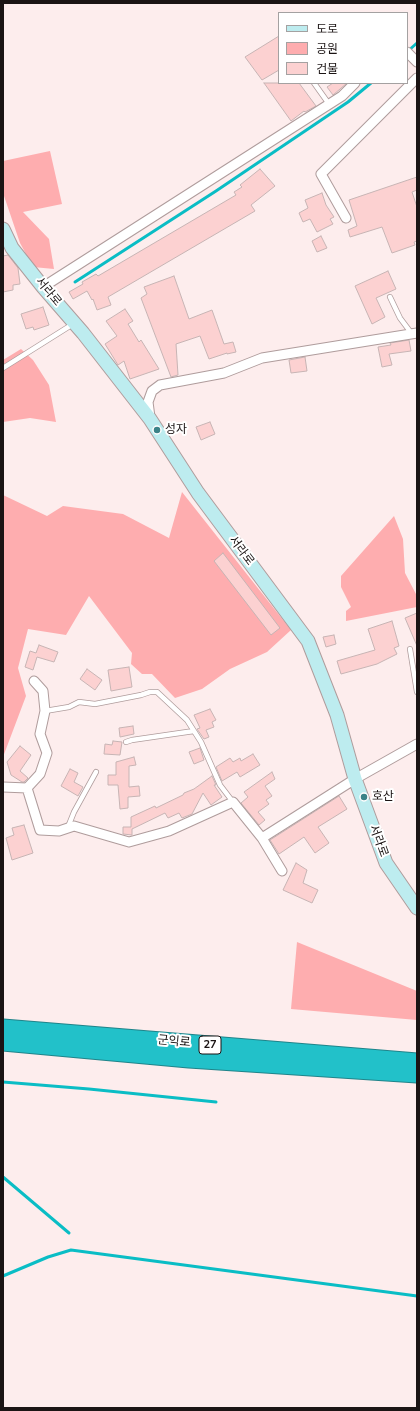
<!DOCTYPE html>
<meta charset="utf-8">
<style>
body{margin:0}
#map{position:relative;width:420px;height:1411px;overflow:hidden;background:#fdeded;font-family:"Nunito Sans","Noto Sans KR",sans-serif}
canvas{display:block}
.frame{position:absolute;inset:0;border:4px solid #1b1414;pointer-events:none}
.legend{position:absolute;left:278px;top:12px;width:130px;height:72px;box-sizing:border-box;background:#fff;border:1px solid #a4a1a1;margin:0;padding:5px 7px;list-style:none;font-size:12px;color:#1b1414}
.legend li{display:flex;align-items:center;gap:8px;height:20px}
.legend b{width:20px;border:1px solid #a4a1a1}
</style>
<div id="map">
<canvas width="420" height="1411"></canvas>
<div class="frame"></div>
<ul class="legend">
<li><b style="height:5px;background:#bdecef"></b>도로</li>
<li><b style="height:11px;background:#feadaf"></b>공원</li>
<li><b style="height:11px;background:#fcd1d1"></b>건물</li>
</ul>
</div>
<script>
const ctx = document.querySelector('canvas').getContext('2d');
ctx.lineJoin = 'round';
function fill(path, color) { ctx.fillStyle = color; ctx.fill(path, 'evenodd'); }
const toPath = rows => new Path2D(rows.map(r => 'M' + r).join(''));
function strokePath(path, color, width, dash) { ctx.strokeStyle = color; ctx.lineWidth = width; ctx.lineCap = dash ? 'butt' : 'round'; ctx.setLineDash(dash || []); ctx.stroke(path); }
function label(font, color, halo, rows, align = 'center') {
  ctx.font = font + ' "Nunito Sans","Noto Sans KR",sans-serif'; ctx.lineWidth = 4; ctx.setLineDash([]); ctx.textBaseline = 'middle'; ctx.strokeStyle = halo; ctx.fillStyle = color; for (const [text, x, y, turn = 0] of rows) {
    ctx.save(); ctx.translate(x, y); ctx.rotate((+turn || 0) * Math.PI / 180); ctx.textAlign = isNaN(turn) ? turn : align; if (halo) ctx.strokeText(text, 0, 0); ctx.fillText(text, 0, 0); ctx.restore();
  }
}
const green = toPath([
 [50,151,62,204,23,212,49,239,54,269,33,267,20,243,3,193,3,161],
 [21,349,33,360,49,385,56,422,30,418,3,422,3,360],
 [182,492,291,630,267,652,230,669,202,689,175,698,152,674,142,674,131,664,132,653,89,596,66,635,28,629,18,668,26,696,3,757,3,495,47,516,63,506,123,514,169,538],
 [394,516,403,539,405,573,417,596,417,607,346,621,346,611,351,607,341,587,341,576],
 [297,942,417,991,417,1020,291,1009]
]);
const stream = toPath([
 [408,51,417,43],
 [75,282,216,191,348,102,371,83],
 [3,1082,89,1089,216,1102],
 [3,1177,69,1233],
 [3,1276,48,1257,71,1250,417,1296]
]);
const building = toPath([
 [279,36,279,70,262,80,245,57,279,36],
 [264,83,299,83,316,106,305,112,304,111,291,121,264,83],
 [333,83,347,83,333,95,327,87,333,83],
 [260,169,275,186,251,205,255,211,108,297,111,305,97,310,93,299,92,300,87,291,73,299,69,292,83,284,82,282,96,274,98,276,236,195,234,192,242,187,240,185,260,169],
 [417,177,417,190,412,192,417,207,417,241,414,242,415,245,392,253,382,227,350,237,348,230,357,226,349,200,417,177],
 [322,193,326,205,334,217,330,219,333,224,317,232,310,219,303,222,299,213,308,208,305,200,322,193],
 [321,236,327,248,317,252,312,241,321,236],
 [8,255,18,268,20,284,13,285,13,290,3,292,3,256,8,255],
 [388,271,396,289,376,298,385,317,372,324,355,286,388,271],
 [174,276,189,319,212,310,224,344,233,342,236,352,227,354,227,353,209,359,200,336,176,344,178,375,171,377,141,298,147,294,144,287,174,276],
 [43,307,49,325,34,330,33,327,26,329,21,314,43,307],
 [125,309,133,321,128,324,139,342,141,340,159,369,130,379,124,361,118,365,105,344,117,336,106,321,125,309],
 [409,340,411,351,389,354,392,365,382,367,378,347,391,345,390,343,409,340],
 [305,357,307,371,291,373,289,360,305,357],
 [210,422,215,434,201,440,196,427,210,422],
 [223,553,280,628,271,635,214,561,223,553],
 [417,613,417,646,405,618,417,613],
 [392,621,399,646,394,648,397,654,377,664,341,674,337,661,375,650,368,629,392,621],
 [334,635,336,644,326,647,323,637,334,635],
 [39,645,58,652,54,662,37,657,33,670,25,667,30,651,36,653,39,645],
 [129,667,132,687,111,691,108,670,129,667],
 [87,669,102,680,95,690,80,679,87,669],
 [210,709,216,720,212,722,214,727,206,730,209,737,204,739,197,729,200,728,194,715,210,709],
 [133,726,134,734,120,737,119,728,133,726],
 [113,741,122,742,120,755,104,754,105,744,112,745,113,741],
 [20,746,31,755,20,771,28,778,24,782,22,782,11,775,7,762,20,746],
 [200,748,204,760,194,764,189,752,200,748],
 [253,754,260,765,240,777,237,772,222,781,216,767,230,758,233,762,240,758,241,761,253,754],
 [134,757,136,765,129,766,129,787,139,786,140,796,128,797,128,808,120,809,118,785,108,785,108,775,116,775,116,762,134,757],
 [70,769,78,773,74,782,83,787,78,796,61,786,70,769],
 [272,772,275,779,265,786,272,796,266,800,269,804,258,812,265,820,259,825,241,803,248,797,244,792,272,772],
 [212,776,216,785,214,785,222,797,211,805,203,793,192,814,182,818,179,813,168,818,165,813,132,829,132,835,123,834,123,827,131,827,131,817,155,806,156,808,183,795,184,793,194,789,212,776],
 [339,796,347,809,318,827,329,843,315,853,304,837,279,854,270,840,339,796],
 [24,825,33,853,12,860,6,838,14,835,12,828,24,825],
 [296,863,307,870,303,883,318,890,312,903,283,890,296,863]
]);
const lane = toPath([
 [314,83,329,104],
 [390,297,400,318,412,334],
 [3,368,73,324],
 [410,649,417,692],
 [45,711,69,707,79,702,95,704,141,695,150,692,157,692,187,720,201,742,220,785,233,802],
 [126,742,132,740,194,731],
 [68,827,74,812,96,772]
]);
const street = toPath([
 [407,52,417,62],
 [346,218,321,174,417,78],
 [43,287,342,96,355,83],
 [150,417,148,402,152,391,160,385,224,373,262,358,417,333],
 [3,787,27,788,40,830,59,831,74,826,129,842,169,831,233,802,262,838,282,871],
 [27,788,40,774,47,753,40,734,45,711,43,691,34,681],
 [262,838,355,779,417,744]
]);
const secondary = toPath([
 [3,229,12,248,43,287,83,333,150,419,198,493,308,641,337,715,355,779,386,863,417,908]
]);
const highway = toPath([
 [3,1028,417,1062],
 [3,1042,189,1059,417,1074]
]);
const markers = [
 [157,430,4,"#3b8388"],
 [364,797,4,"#3b8388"]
];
const shields = [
 [210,1045,22]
];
const shieldNames = [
 ["27",210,1045]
];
const streetNames = [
 ["서라로",48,292,50],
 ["서라로",241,551,53],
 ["서라로",378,841,70],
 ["군익로",174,1042,5]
];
const poiNames = [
 ["성자",165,430],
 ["호산",372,797]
];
fill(green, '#feadaf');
strokePath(stream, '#0abdc5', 3);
fill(building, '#fcd1d1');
strokePath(building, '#c7b4b4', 1);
strokePath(lane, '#af9c9c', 6);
strokePath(street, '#af9c9c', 11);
strokePath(secondary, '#af9c9c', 15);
strokePath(highway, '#20848a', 19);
strokePath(lane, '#fff', 4.5);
strokePath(street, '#fff', 9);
strokePath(secondary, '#bdecef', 13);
strokePath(highway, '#22c1c9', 17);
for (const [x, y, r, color] of markers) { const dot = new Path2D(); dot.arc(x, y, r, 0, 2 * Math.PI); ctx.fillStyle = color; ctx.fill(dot); strokePath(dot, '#fff', 1.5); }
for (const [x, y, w] of shields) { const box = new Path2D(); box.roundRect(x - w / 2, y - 9, w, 18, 3); ctx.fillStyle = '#fff'; ctx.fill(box); strokePath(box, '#1b1414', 1); }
label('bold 11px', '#1b1414', null, shieldNames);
label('12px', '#1b1414', '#fff', streetNames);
label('12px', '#1b1414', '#fff', poiNames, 'left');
</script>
